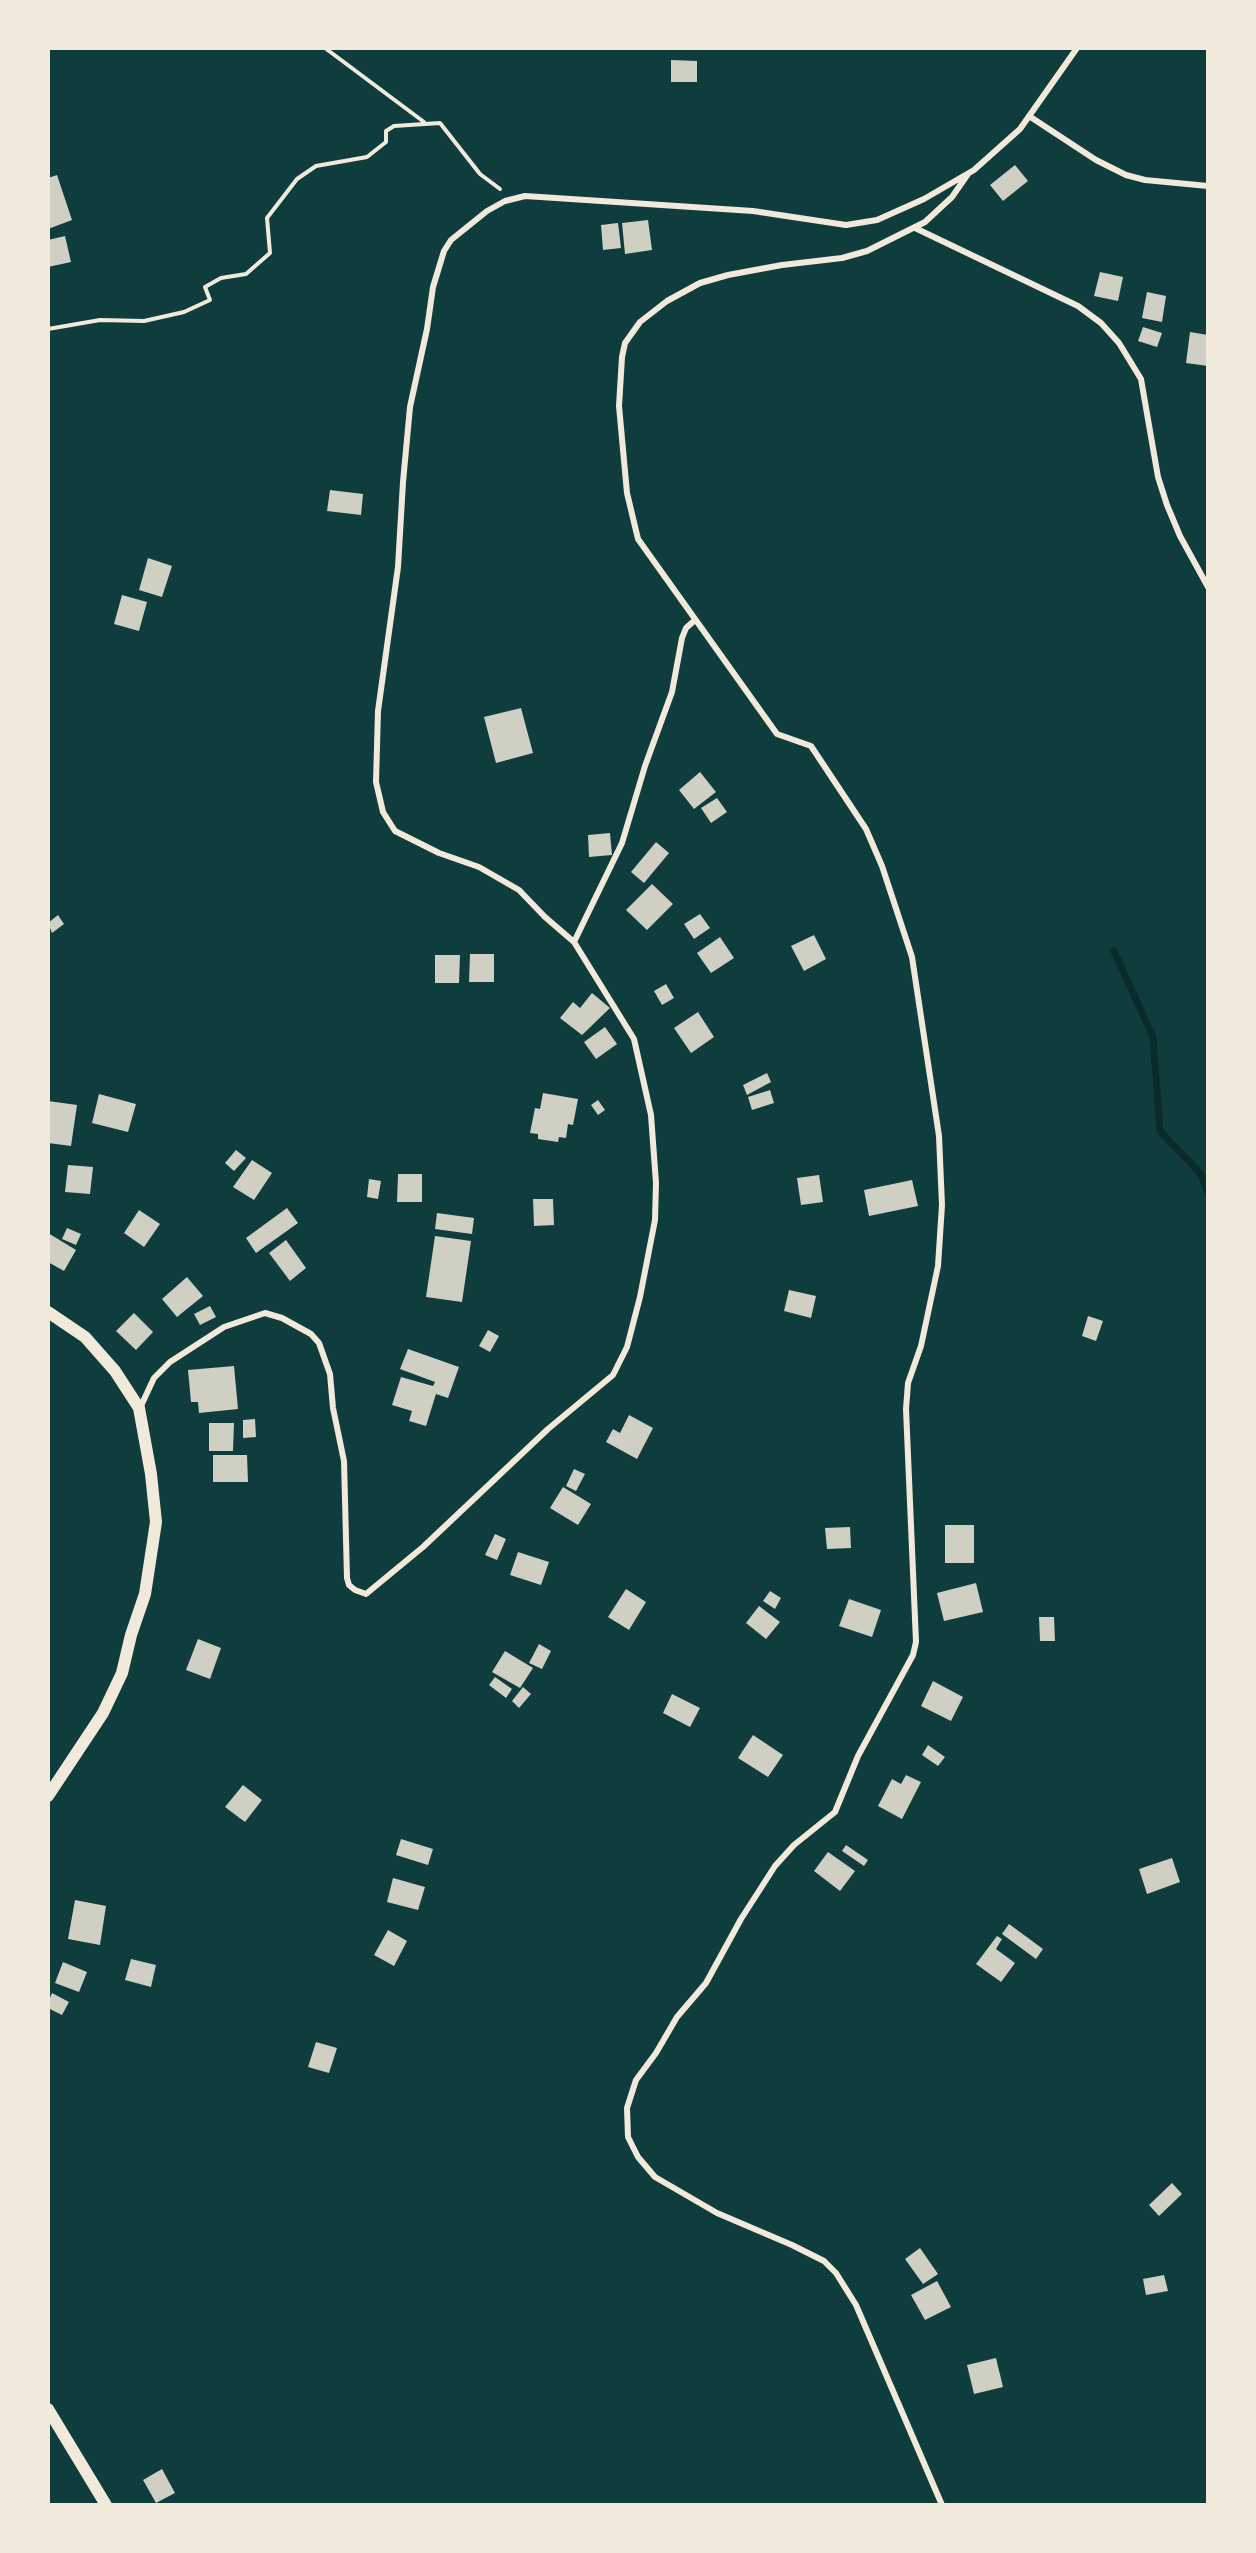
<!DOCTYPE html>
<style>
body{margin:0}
#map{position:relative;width:1256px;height:2553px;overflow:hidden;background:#0f3d3e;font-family:"Roboto Condensed",sans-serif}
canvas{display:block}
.frame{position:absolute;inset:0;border:50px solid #f1e9da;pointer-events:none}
</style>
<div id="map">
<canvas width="1256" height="2553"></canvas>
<div class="frame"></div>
</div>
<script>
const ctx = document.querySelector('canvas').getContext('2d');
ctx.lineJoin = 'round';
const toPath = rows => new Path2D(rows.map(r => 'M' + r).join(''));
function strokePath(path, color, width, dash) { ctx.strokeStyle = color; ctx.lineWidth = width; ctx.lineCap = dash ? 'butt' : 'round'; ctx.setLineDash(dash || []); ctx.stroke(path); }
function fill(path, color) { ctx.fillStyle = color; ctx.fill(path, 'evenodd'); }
const stream = toPath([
 [1114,951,1153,1037,1160,1131,1201,1174,1208,1193]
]);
const building = toPath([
 [671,60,697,61,697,82,671,82],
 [1015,165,1028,181,1003,201,990,185],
 [57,175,72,220,48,229,48,178],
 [648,220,652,250,625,254,622,223],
 [618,223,621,248,603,250,601,225],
 [65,236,71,262,48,267,48,240],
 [1100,272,1123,277,1118,301,1094,296],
 [1147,292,1166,296,1162,322,1142,318],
 [1143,327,1162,333,1157,347,1138,341],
 [1190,332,1208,335,1208,366,1186,363],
 [330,490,363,494,361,515,327,511],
 [148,558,172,566,162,597,139,590],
 [122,595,147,602,139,631,114,624],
 [521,708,533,753,496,763,484,717],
 [700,772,716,792,694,809,679,790],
 [717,798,727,812,711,823,701,808],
 [610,833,612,855,589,857,588,835],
 [656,842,669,853,644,883,631,872],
 [652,884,673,904,647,930,626,910],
 [700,914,710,928,694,939,684,924],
 [58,915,64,924,52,933,48,923],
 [814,935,826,959,804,971,791,946],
 [720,937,734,958,711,973,697,953],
 [470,954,494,954,494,982,469,982],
 [435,955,460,955,459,983,435,983],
 [666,984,674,998,662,1005,654,991],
 [592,993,610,1008,582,1035,560,1018,573,1002,580,1008],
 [698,1012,714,1037,691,1053,674,1028],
 [605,1027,617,1044,596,1059,584,1042],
 [767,1073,771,1082,747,1095,743,1085],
 [770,1090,774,1103,752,1110,748,1097],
 [543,1093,578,1099,573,1125,568,1124,566,1138,559,1137,558,1142,538,1139,538,1134,530,1133,535,1108,540,1109],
 [99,1094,136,1104,128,1132,92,1123],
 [598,1100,605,1110,598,1115,591,1105],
 [48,1101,77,1105,71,1146,48,1143],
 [236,1150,246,1158,234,1171,225,1163],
 [252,1160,272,1173,254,1200,233,1187],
 [68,1165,93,1167,90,1194,65,1192],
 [398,1174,422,1174,422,1202,397,1202],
 [819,1175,823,1202,801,1205,797,1178],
 [369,1179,381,1181,378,1199,367,1197],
 [912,1180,918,1206,869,1216,864,1190],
 [533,1199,553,1199,554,1225,534,1226],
 [287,1208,298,1223,256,1253,246,1238],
 [139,1210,160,1224,144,1247,124,1233],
 [437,1213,474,1218,472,1234,435,1229],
 [67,1228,81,1234,76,1245,62,1239],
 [48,1233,76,1250,64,1271,48,1262],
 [435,1236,471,1241,462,1302,426,1297],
 [286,1240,306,1268,290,1281,269,1253],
 [187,1277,203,1296,177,1317,162,1299],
 [789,1290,816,1296,811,1318,784,1311],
 [210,1306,216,1317,200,1325,194,1314],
 [134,1313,153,1332,136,1350,116,1331],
 [1088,1316,1103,1321,1096,1341,1082,1336],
 [488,1330,499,1336,490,1352,479,1346],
 [408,1349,459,1367,448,1398,436,1394,426,1426,409,1421,412,1411,392,1405,401,1377,433,1386,435,1382,400,1369],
 [234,1366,238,1409,199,1413,198,1402,191,1402,188,1370],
 [629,1415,653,1428,637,1459,606,1442,613,1429,620,1433],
 [255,1419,256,1437,243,1438,243,1420],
 [209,1423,234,1423,233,1451,209,1451],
 [213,1455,247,1455,248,1482,213,1482],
 [574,1469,585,1474,576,1491,566,1486],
 [563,1487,591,1504,578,1525,550,1508],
 [945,1525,974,1525,974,1563,945,1563],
 [850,1527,851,1548,827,1549,825,1528],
 [495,1534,506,1539,497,1560,485,1555],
 [518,1552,549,1562,541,1585,510,1575],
 [976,1583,983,1612,944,1621,937,1593],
 [626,1589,646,1602,629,1630,608,1617],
 [770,1591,781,1598,775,1609,763,1601],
 [849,1599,881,1610,872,1637,839,1626],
 [759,1606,780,1622,766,1639,746,1623],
 [1039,1617,1054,1617,1055,1641,1040,1641],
 [198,1639,221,1648,210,1679,186,1670],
 [539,1644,551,1651,542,1669,529,1663],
 [505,1651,533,1668,520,1688,492,1672],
 [495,1677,512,1689,506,1698,489,1685],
 [933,1681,963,1697,951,1721,921,1706],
 [523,1687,531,1694,519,1708,512,1701],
 [672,1694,700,1708,690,1727,663,1713],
 [753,1735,783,1755,768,1777,738,1758],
 [928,1745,945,1757,938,1766,922,1755],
 [906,1775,921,1782,902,1819,878,1806,892,1779,901,1784],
 [243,1785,262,1800,245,1822,225,1807],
 [401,1839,433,1849,428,1865,396,1855],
 [846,1845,868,1860,864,1866,842,1851],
 [828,1852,855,1871,840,1891,814,1871],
 [1172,1858,1180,1882,1147,1894,1139,1869],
 [393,1878,425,1887,418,1910,387,1902],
 [75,1900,106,1906,100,1945,68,1939],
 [1009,1924,1043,1949,1036,1959,1002,1934],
 [388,1930,407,1941,394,1966,374,1955],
 [997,1936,1002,1939,996,1949,1015,1963,1001,1982,976,1964],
 [131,1959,156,1965,151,1987,125,1980],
 [63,1962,87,1972,79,1992,55,1983],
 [52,1993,69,2002,62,2015,48,2008,48,2002],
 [316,2042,337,2048,329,2073,308,2067],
 [1172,2183,1182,2194,1159,2216,1149,2205],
 [920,2248,938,2274,923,2284,905,2259],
 [1164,2275,1168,2291,1146,2295,1143,2279],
 [937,2281,951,2307,925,2320,911,2295],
 [996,2358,1003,2387,974,2394,967,2365],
 [162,2469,175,2493,156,2503,143,2480]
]);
const path = toPath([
 [325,48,424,122],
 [48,329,100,320,144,321,184,312,210,300,205,287,221,278,246,274,270,253,267,218,297,179,316,166,367,157,386,142,386,131,394,126,440,123,480,174,500,189]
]);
const minor = toPath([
 [1029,116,1096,160,1126,175,1145,180,1208,186],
 [915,228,1078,306,1101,323,1119,343,1141,379,1158,477,1167,505,1180,536,1208,587],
 [574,942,622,843,645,766,672,692,682,638,686,628,695,620],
 [140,1408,154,1378,170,1362,224,1327,265,1313,282,1318,311,1334,319,1343,330,1374,333,1408,344,1461,347,1578,349,1585,355,1590,366,1594,423,1547,548,1429,613,1375,627,1347,640,1297,655,1220,656,1183,651,1115,634,1039,574,942,545,917,519,890,479,867,439,853,395,831,383,812,376,782,378,711,398,567,403,482,410,407,427,329,433,287,444,251,451,240,487,211,505,201,525,196,753,211,846,225,877,220,924,199,974,170,1020,129,1077,48],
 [942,2505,856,2305,836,2273,824,2261,792,2245,717,2213,655,2177,638,2157,628,2137,627,2108,636,2080,656,2053,677,2017,706,1983,741,1919,775,1866,794,1845,835,1812,858,1756,913,1655,916,1642,906,1409,908,1383,921,1346,938,1266,942,1205,939,1136,912,957,882,866,866,829,811,746,777,734,638,539,627,493,619,406,622,357,625,343,640,322,667,301,700,283,728,275,782,265,842,258,867,251,925,222,952,197,968,174]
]);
const secondary = toPath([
 [48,1312,85,1337,115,1371,139,1408,151,1474,156,1522,145,1594,131,1635,122,1673,103,1713,48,1796],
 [48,2409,106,2505]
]);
strokePath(stream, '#0a2a2b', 7);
fill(building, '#cfcfc3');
strokePath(path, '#f1e9da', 4);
strokePath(minor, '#f1e9da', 6);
strokePath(secondary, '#f1e9da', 12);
</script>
